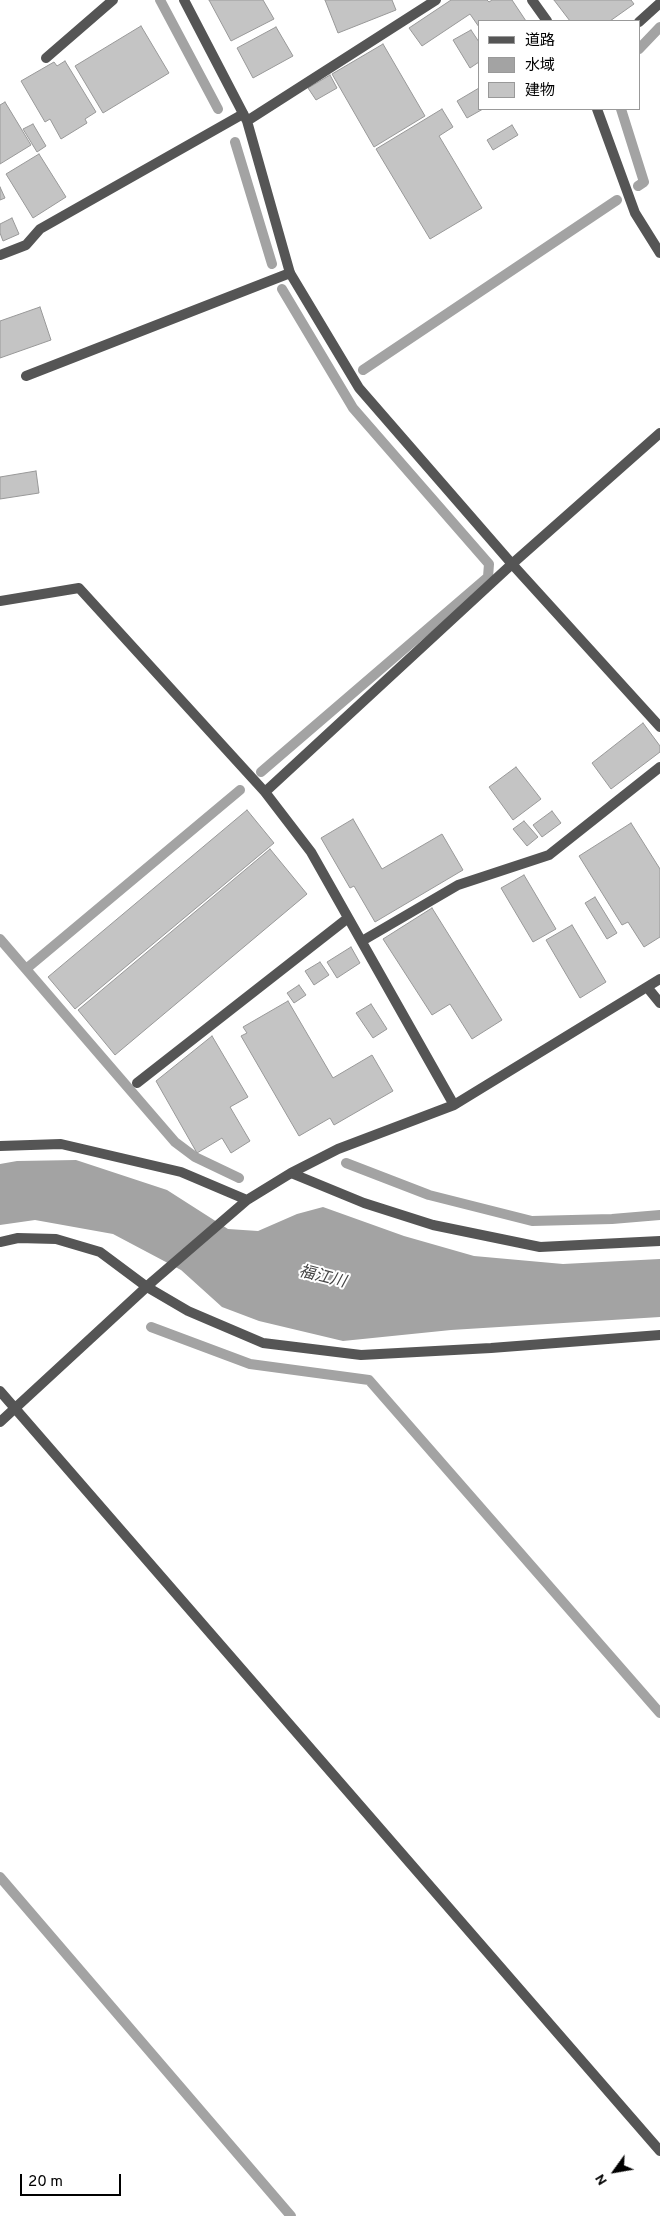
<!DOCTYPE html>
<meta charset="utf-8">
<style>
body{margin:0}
#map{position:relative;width:660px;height:2216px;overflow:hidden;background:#fff;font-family:Overpass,"Noto Sans JP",sans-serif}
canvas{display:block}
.legend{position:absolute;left:478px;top:20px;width:162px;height:90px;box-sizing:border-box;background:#fff;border:1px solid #999;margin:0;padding:6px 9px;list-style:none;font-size:15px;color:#000}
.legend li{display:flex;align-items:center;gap:10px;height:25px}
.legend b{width:25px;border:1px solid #999}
.north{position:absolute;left:590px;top:2146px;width:50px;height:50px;-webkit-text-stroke:4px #fff;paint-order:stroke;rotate:238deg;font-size:14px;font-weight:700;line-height:20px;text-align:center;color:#000}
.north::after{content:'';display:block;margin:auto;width:18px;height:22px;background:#000;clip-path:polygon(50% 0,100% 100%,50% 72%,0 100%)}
.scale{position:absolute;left:20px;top:2174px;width:101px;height:22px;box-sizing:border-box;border:2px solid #000;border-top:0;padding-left:6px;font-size:15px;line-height:18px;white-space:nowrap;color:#000;-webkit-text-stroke:4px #fff;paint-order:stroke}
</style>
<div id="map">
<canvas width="660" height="2216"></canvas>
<ul class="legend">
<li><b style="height:6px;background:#555"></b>道路</li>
<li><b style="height:14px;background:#a3a3a3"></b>水域</li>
<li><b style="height:14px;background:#c4c4c4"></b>建物</li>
</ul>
<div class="north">N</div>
<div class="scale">20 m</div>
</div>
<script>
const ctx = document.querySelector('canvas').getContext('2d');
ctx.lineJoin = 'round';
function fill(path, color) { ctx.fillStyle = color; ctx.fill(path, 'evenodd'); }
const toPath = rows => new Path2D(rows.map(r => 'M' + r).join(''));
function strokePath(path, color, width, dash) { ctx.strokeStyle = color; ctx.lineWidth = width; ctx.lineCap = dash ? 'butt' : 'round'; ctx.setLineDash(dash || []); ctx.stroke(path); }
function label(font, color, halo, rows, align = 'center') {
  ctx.font = font + ' Overpass,"Noto Sans JP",sans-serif'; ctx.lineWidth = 4; ctx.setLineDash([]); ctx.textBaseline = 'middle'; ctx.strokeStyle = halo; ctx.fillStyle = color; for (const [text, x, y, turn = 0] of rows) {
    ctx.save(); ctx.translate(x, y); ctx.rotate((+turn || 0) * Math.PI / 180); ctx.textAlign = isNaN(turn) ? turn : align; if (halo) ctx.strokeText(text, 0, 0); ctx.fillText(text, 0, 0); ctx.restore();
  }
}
const water = toPath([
 [76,1160,167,1190,228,1229,258,1231,297,1214,323,1207,404,1236,474,1256,563,1264,660,1259,660,1317,451,1330,343,1341,259,1321,222,1307,181,1270,113,1234,35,1220,0,1225,0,1164,17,1161]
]);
const stream = toPath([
 [160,0,218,109],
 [639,49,660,27],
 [621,109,644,182,638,186],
 [235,142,272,264],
 [363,370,617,200],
 [261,772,488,577,489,564,353,408,282,289],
 [0,939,175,1142,195,1157,239,1178],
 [26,969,240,790],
 [346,1163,429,1195,532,1221,612,1219,660,1215],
 [151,1327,250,1364,369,1380,660,1713],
 [0,1877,291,2216]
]);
const building = toPath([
 [209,0,263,0,274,19,231,41,209,0],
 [325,0,392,0,396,10,338,33,325,0],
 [451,0,487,0,489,2,492,0,512,0,526,21,479,21,479,27,470,14,422,46,409,28,451,0],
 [554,0,631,0,634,4,610,21,570,21,554,0],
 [141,26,169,73,103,113,75,66,141,26],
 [276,27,293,56,253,78,237,48,276,27],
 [471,30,479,42,479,62,470,68,453,40,471,30],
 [383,44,425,116,374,147,332,74,383,44],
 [65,61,96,112,85,119,87,123,61,139,50,119,45,122,21,81,54,62,57,66,65,61],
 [330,75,337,88,316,100,308,88,330,75],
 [479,88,479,109,483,109,467,118,457,101,479,88],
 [5,102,31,145,0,164,0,105,5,102],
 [442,109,453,127,439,136,482,208,430,239,376,149,442,109],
 [33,124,46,146,37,152,23,129,33,124],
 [512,125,518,135,493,150,487,140,512,125],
 [39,154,66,197,33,218,6,174,39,154],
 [0,187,5,198,0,200,0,187],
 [12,218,19,234,3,241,0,233,0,224,12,218],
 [40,307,51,340,0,358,0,321,40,307],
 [36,471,39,493,0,499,0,477,36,471],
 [643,723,660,746,660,752,611,789,592,763,643,723],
 [516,767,541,799,513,820,489,787,516,767],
 [247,810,274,843,75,1009,48,977,247,810],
 [552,811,561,823,542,837,533,825,552,811],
 [353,819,382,869,442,834,463,870,375,922,354,886,350,888,321,838,353,819],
 [524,821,538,837,527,846,513,829,524,821],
 [631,823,660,869,660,937,644,947,628,922,622,925,579,856,631,823],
 [270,849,307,894,115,1055,78,1010,270,849],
 [524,875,556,929,533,942,501,888,524,875],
 [595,897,617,933,607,939,585,903,595,897],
 [432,908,502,1020,472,1039,450,1004,432,1015,383,939,432,908],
 [572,925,606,982,580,998,546,940,572,925],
 [351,947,360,963,337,978,327,962,351,947],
 [320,962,329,975,314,985,305,971,320,962],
 [299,985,306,995,294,1003,287,993,299,985],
 [288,1001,333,1078,372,1055,393,1091,334,1125,330,1118,299,1136,241,1036,247,1033,243,1027,288,1001],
 [371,1004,387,1029,373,1038,356,1013,371,1004],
 [212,1036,248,1097,230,1107,250,1141,231,1153,222,1138,197,1153,156,1081,212,1036]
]);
const lane = toPath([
 [46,58,113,0],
 [0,255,26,245,40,229,243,114],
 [26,376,290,273]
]);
const street = toPath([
 [184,0,247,121,290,273,359,388,512,564,660,727],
 [532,0,547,21],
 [639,22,660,3],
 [597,109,635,213,660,253],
 [247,121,436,0],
 [0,601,79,588,265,792,311,852,454,1105],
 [265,792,512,564,660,433],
 [362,941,458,885,549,855,660,767],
 [647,987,660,1003],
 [137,1083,348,918],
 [0,1146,61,1144,181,1172,247,1200],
 [291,1173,364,1203,433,1225,540,1247,660,1241],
 [0,1242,18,1238,56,1239,100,1252,147,1287,188,1311,263,1343,361,1355,491,1348,660,1335],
 [0,1391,660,2151],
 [0,1422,153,1281,247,1200,291,1173,338,1149,454,1105,660,979]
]);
const waterNames = [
 ["福江川",322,1278,14]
];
fill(water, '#a3a3a3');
strokePath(stream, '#a3a3a3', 10);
fill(building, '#c4c4c4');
strokePath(building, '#999', 1);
strokePath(lane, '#555', 10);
strokePath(street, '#555', 10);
label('italic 16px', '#444', '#fff', waterNames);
</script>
